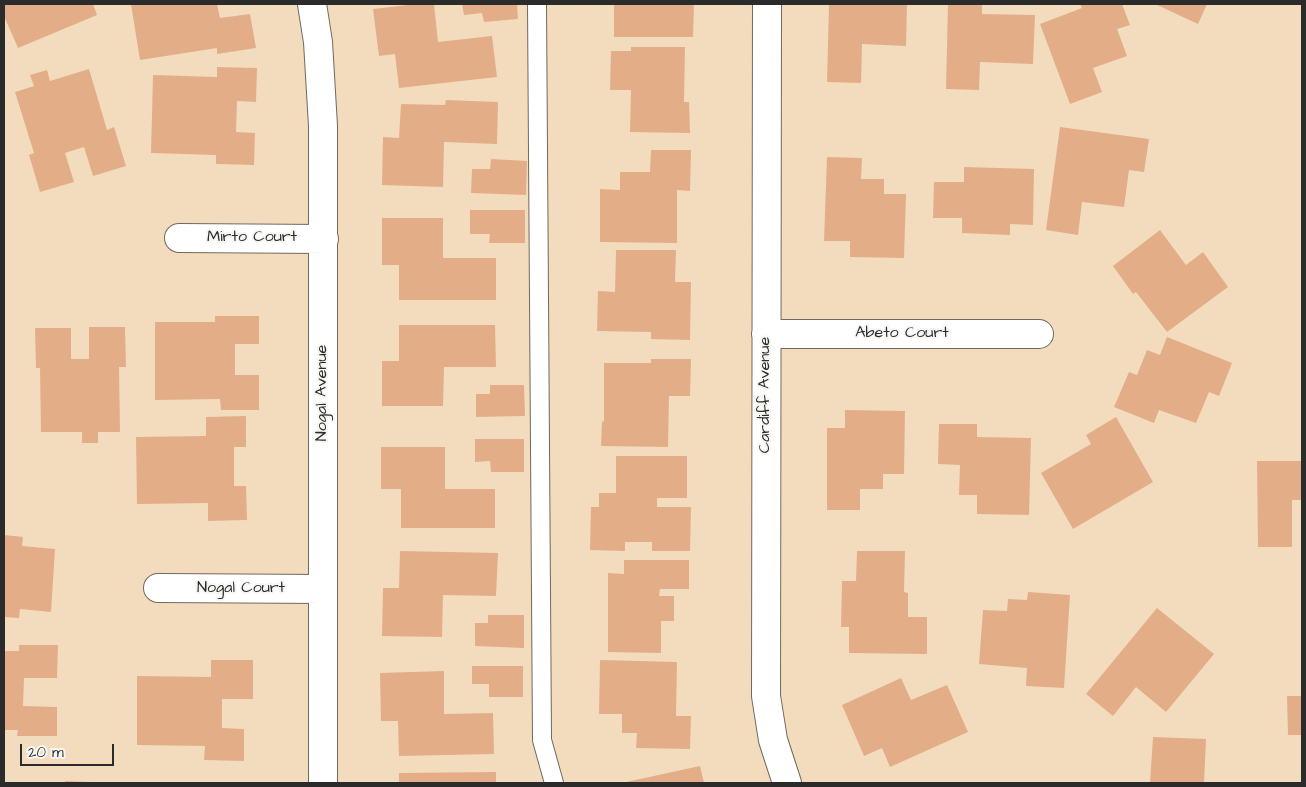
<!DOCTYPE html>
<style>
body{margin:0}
#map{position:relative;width:1306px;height:787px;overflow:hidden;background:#f3dcbd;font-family:"Architects Daughter",sans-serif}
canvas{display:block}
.frame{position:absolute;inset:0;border:5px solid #2b2b2b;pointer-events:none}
.scale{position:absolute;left:20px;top:744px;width:94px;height:22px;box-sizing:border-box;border:2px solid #2b2b2b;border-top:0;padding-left:6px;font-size:15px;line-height:18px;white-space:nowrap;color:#2b2b2b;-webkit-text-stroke:4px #f6f6f2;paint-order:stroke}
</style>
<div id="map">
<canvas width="1306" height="787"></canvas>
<div class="frame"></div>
<div class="scale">20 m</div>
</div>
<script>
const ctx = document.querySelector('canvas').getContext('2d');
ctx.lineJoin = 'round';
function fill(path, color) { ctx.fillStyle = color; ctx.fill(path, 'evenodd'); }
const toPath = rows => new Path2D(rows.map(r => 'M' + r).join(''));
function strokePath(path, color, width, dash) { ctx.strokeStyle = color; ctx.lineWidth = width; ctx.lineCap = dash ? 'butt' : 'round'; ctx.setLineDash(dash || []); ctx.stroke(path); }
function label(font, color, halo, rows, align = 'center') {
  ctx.font = font + ' "Architects Daughter",sans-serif'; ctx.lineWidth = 4; ctx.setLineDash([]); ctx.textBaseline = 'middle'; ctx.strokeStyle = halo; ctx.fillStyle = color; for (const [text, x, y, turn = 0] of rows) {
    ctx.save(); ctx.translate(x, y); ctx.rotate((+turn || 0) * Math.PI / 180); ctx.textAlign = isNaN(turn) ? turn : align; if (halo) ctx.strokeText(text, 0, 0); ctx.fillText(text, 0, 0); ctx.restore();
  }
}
const building = toPath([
 [4,4,93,4,97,15,18,48,4,16],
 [131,4,217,4,220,18,250,14,256,48,217,54,217,48,140,60],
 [417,4,434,4,438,42,492,36,497,77,399,88,395,54,379,56,373,9],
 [462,4,517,4,518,19,484,22,482,13,464,15],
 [614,4,694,4,693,37,614,37],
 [829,4,907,4,906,46,862,44,861,83,827,82],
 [948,4,982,4,982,14,1035,15,1033,64,980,62,979,90,946,89],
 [1080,4,1122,4,1130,25,1117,29,1127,56,1093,68,1102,92,1070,104,1040,24,1082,8],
 [1155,4,1207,4,1198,24],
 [631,47,685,47,684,102,689,102,690,133,630,132,631,90,610,90,611,51,631,51],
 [217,67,257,68,256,102,237,101,236,132,255,133,254,165,216,164,216,155,151,153,153,75,217,77],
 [89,69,107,130,114,127,126,166,93,176,84,147,65,153,74,182,40,192,29,155,34,153,15,92,34,86,30,75,47,70,50,81],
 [446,100,498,102,497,144,444,142,443,187,382,185,383,137,399,138,401,104,445,105],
 [1060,127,1149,139,1144,172,1129,170,1124,207,1082,202,1078,235,1046,230],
 [651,150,691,150,690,191,677,190,677,243,600,242,600,189,620,190,620,172,650,172],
 [827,157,862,158,861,179,884,179,884,194,906,194,904,258,850,257,850,241,824,241],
 [491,159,527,161,526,195,471,193,472,169,490,169],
 [964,167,1034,169,1033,225,1010,224,1010,235,962,233,962,218,933,218,934,182,964,182],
 [470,210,525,210,525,243,489,243,490,234,470,234],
 [382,218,443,218,443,258,496,258,496,300,399,300,399,265,382,265],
 [1160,230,1186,265,1203,252,1228,287,1167,332,1136,292,1133,294,1113,266],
 [616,250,676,250,675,282,691,282,690,340,651,339,651,332,597,331,598,291,615,292],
 [215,316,259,316,259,344,235,344,235,375,259,375,259,410,221,410,220,399,155,400,155,322,215,322],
 [399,325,495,325,496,367,444,367,443,406,382,406,382,361,399,361],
 [89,327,125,327,126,367,119,367,120,432,98,432,98,443,82,443,82,432,41,432,40,368,36,368,35,328,71,328,71,359,89,359],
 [1167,337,1232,363,1219,396,1209,392,1196,423,1159,410,1154,423,1114,407,1129,372,1137,375,1147,350,1160,355],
 [651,359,691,359,690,396,669,396,668,447,601,446,602,421,604,422,604,363,651,363],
 [490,385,524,385,525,416,476,417,476,394,490,394],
 [845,410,905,411,904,474,883,474,883,489,860,489,860,510,827,510,827,428,845,428],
 [246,416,246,447,234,447,234,486,246,486,247,520,208,521,208,503,137,504,136,437,206,436,206,417],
 [1116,417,1153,482,1073,529,1041,473,1091,444,1086,435],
 [939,424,977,424,977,437,1031,438,1029,515,977,514,977,495,959,495,960,465,938,464],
 [475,439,524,439,524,472,491,472,490,461,475,462],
 [381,447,445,447,445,489,495,489,495,528,401,528,401,489,381,489],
 [616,456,687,456,687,498,657,498,657,507,691,507,690,551,652,551,652,542,625,542,625,551,590,550,591,507,599,507,599,493,616,493],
 [1257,461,1302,461,1302,500,1292,500,1292,547,1258,547],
 [4,535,23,537,22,546,55,549,51,612,20,609,19,618,4,617],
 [400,551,498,553,496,596,443,595,442,637,382,636,383,588,399,588],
 [857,551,905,551,904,592,908,593,908,617,927,617,927,654,849,653,849,627,841,627,842,581,856,581],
 [624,560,689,560,689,589,660,589,659,596,674,596,674,621,661,621,661,653,608,652,608,573,624,574],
 [1028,592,1070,595,1064,688,1026,686,1027,668,979,664,983,610,1007,611,1008,599,1027,600],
 [1157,608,1214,654,1166,712,1136,687,1113,716,1086,694],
 [488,615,524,615,524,648,475,646,475,623,488,623],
 [19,645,58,645,57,678,24,678,23,706,57,707,57,736,17,736,18,730,4,730,4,651,19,651],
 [211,660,253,660,253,699,222,699,222,728,244,729,244,761,204,760,205,746,137,745,137,676,211,677],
 [600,660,677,662,676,716,691,716,690,749,636,748,637,733,622,733,622,714,599,714],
 [472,666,523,666,523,697,489,697,489,684,472,684],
 [444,671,444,714,493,713,494,754,399,756,398,721,381,721,380,673],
 [901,678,911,700,947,685,968,732,890,767,882,748,864,756,842,705],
 [1287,696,1302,696,1302,735,1288,735],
 [1153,737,1206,739,1204,783,1150,783],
 [700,766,704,783,626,783,626,782],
 [496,772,496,783,399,783,399,773],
 [65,781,91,782,91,783,65,783]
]);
const service = toPath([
 [537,4,542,740,554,783]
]);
const minor = toPath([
 [312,4,318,42,323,126,323,783],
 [767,4,766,696,773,740,787,783],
 [179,238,324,239],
 [766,334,1039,334],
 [158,588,323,589]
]);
const streetNames = [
 ["Mirto Court",252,238],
 ["Abeto Court",902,334],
 ["Nogal Avenue",323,393,-90],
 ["Cardiff Avenue",766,395,-90],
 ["Nogal Court",241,589]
];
fill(building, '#e3ae87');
strokePath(service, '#71695e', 20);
strokePath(minor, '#71695e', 30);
strokePath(service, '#fff', 18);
strokePath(minor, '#fff', 28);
label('16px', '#2b2b2b', '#f6f6f2', streetNames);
</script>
